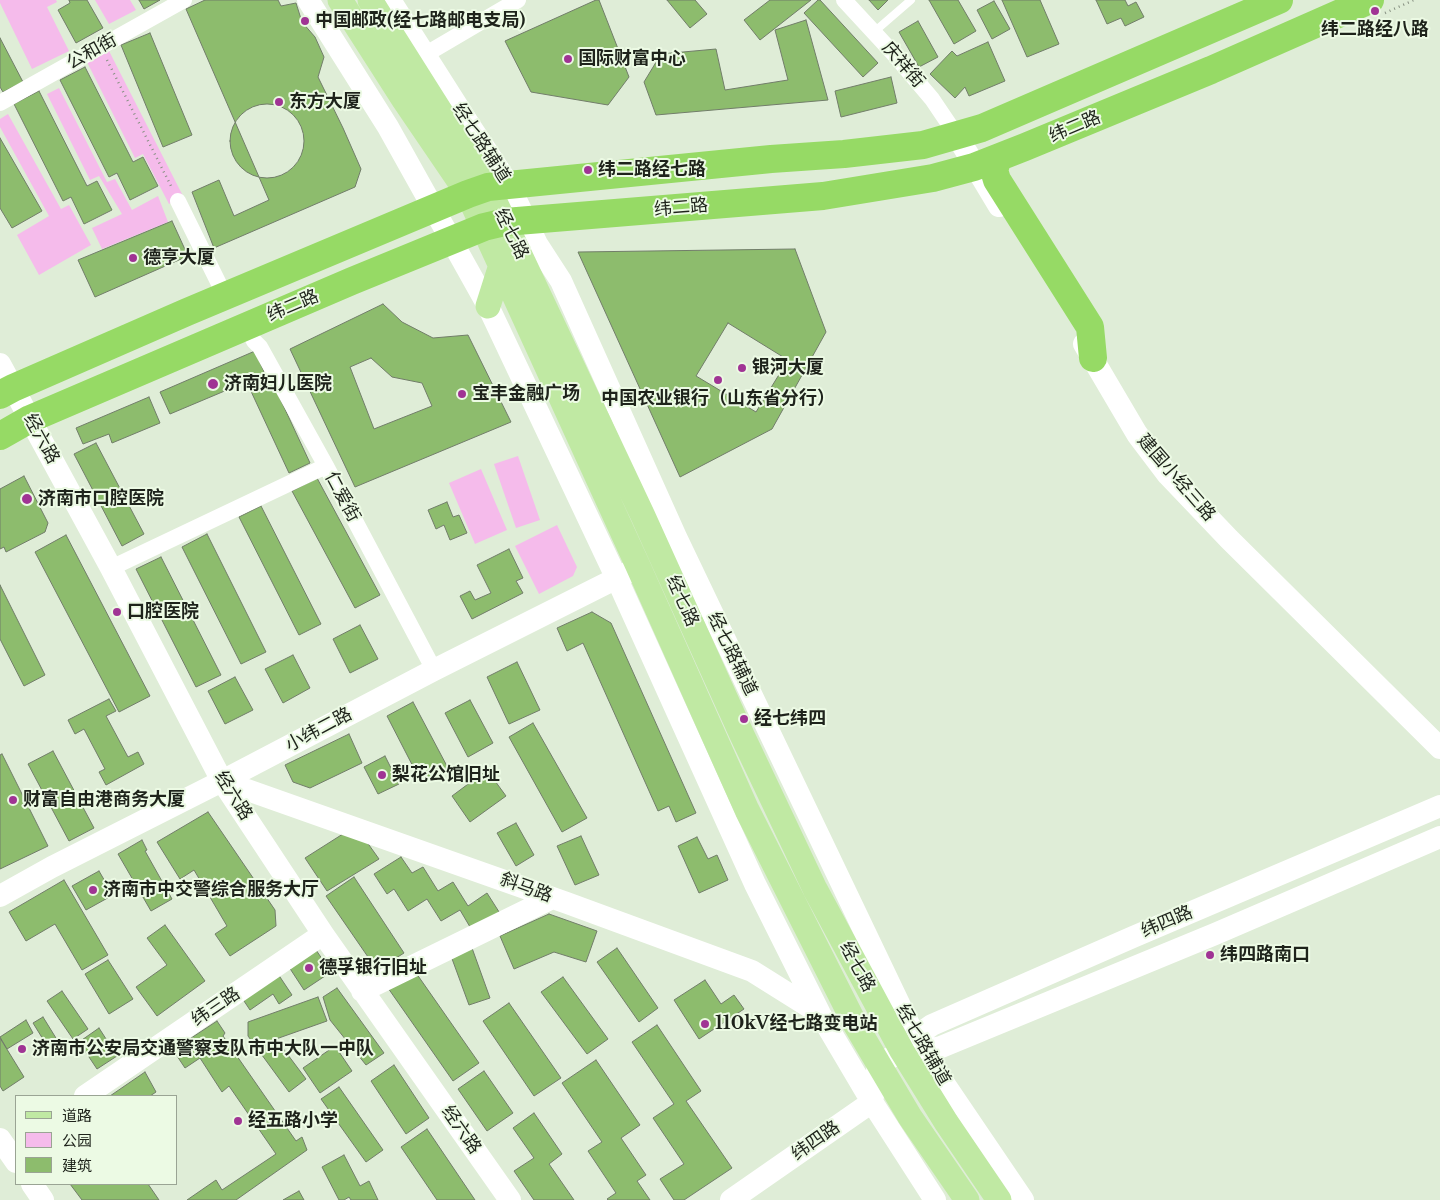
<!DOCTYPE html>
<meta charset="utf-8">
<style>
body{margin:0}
#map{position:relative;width:1440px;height:1200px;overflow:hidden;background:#dfedd7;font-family:"Libre Baskerville","Noto Sans SC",serif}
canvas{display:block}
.legend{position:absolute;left:15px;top:1095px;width:162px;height:90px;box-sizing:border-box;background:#ecfae4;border:1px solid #9aa494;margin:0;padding:6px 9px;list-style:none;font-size:15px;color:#1e231b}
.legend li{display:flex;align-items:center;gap:10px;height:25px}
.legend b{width:25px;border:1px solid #9aa494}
</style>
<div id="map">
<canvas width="1440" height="1200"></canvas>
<ul class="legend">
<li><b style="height:6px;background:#c0e9a3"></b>道路</li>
<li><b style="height:14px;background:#f5bbeb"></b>公园</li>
<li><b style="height:14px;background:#8dbc6d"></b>建筑</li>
</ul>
</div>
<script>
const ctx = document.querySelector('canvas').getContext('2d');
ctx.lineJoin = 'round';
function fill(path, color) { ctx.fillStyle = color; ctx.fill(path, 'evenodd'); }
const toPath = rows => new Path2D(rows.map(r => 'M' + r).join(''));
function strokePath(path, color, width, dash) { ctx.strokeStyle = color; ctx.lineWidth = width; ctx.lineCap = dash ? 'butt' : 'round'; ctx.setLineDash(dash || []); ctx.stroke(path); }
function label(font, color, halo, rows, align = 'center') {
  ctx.font = font + ' "Libre Baskerville","Noto Sans SC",serif'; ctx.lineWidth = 4; ctx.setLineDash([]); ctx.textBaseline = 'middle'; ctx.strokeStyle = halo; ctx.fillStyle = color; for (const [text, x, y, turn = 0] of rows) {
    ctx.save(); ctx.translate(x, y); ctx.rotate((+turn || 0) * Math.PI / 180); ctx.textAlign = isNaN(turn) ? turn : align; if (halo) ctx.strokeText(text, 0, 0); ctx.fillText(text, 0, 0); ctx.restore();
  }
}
const green = toPath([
 [0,0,56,0,57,2,47,7,69,51,32,69,0,3],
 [95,0,130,0,136,10,109,24],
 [107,47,183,196,169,204,143,154,135,158,85,58],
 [59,88,107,182,115,179,132,210,158,196,168,222,102,249,92,228,122,214,99,176,90,180,47,94],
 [8,114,61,209,69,205,91,245,39,275,17,235,49,216,0,127,0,119],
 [518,456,540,520,516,528,494,464],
 [481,469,507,530,475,544,449,483],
 [557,525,577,567,573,576,539,594,515,546]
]);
const building = toPath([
 [69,0,87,0,103,28,76,43,58,10,70,3,69,0],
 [139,0,160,0,144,9,139,0],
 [205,0,278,0,281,6,296,3,302,22,315,37,324,57,318,77,343,128,361,169,355,187,214,248,192,192,219,180,234,216,269,200,186,9,205,0],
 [596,0,599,0,629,77,608,105,531,92,505,41,596,0],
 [667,0,695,0,707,14,690,28,667,0],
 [770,0,811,0,760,40,744,20,770,0],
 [818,0,820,0,878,63,863,77,804,13,818,0],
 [869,0,888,0,878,10,869,0],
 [929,0,958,0,976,31,954,44,929,0],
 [1002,0,1040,0,1059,44,1027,57,1002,0],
 [1096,0,1125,0,1128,6,1136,2,1144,17,1125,26,1121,18,1107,24,1096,0],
 [994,1,1010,29,992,39,977,10,994,1],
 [806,20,828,100,656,115,644,82,661,54,716,49,725,90,788,80,775,30,806,20],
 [918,21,938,57,919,67,899,32,918,21],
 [150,33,192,135,163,147,121,45,150,33],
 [0,38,23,82,3,92,0,87,0,38],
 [988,42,1005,81,969,96,965,87,955,98,930,74,952,51,957,56,988,42],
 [85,67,133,162,143,157,158,186,130,200,117,173,109,177,60,80,85,67],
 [891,77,897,103,841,117,835,91,891,77],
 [39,91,87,186,97,181,112,210,84,224,71,197,63,201,14,104,39,91],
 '230 141a37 37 0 1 1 74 0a37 37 0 1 1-74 0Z',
 [0,138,42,211,12,228,0,208,0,138],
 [172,221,188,256,95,297,78,260,172,221],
 [795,249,826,332,772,429,680,477,578,252,795,249],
 [383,304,402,322,433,338,468,335,511,422,355,487,290,349,383,304],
 [371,358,392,377,422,383,432,406,374,429,350,367,371,358],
 [728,323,788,360,756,412,696,376,728,323],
 [255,351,265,374,170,414,160,392,255,351],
 [270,377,310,463,289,473,249,387,270,377],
 [149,397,160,423,112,443,109,434,83,444,76,428,149,397],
 [96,443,144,534,122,546,74,454,96,443],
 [24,476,48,523,45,532,6,552,4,547,0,549,0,489,24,476],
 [317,478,380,595,355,608,292,491,317,478],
 [447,502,453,517,459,515,467,533,450,540,444,525,436,529,428,510,447,502],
 [261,506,321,624,299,635,239,517,261,506],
 [207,534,266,652,241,664,182,547,207,534],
 [66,535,150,696,119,712,35,552,66,535],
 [509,549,523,578,516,581,523,593,472,619,460,596,470,591,475,600,491,593,477,565,509,549],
 [161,557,221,675,196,687,136,569,161,557],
 [0,585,45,675,24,686,0,639,0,585],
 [592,612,611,623,696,813,676,822,669,806,658,811,583,643,567,651,557,628,592,612],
 [360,625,378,659,350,673,333,639,360,625],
 [293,655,310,688,283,703,265,669,293,655],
 [517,662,540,710,509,724,487,677,517,662],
 [235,677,253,710,225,724,208,691,235,677],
 [109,699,116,711,106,716,128,757,138,752,144,764,106,785,99,772,105,769,84,729,75,734,68,720,109,699],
 [470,700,493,743,468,757,445,713,470,700],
 [413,702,448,768,421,782,387,716,413,702],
 [533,723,587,818,562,832,509,737,533,723],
 [349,734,362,763,310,788,293,782,285,765,349,734],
 [53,751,94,828,69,841,28,764,53,751],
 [2,754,48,846,0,869,0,755,2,754],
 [385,756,399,784,378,794,364,767,385,756],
 [487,770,506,796,470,822,452,796,487,770],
 [208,812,275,910,276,926,230,956,215,934,227,926,194,870,180,879,157,842,208,812],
 [516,823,534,855,516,866,497,833,516,823],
 [346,832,364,838,379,859,327,891,305,858,346,832],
 [581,836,599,875,575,885,557,846,581,836],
 [697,837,708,859,717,855,728,880,699,893,678,846,697,837],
 [142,840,147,850,145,851,172,899,151,911,118,854,142,840],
 [401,857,412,873,423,867,438,891,453,882,468,906,487,893,501,915,473,932,460,910,441,921,427,899,408,911,394,889,387,894,374,874,401,857],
 [99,871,113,895,86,910,72,886,99,871],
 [354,877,404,953,377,970,326,896,354,877],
 [64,880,108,955,82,970,55,924,26,941,9,912,64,880],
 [549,914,597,931,586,962,554,952,514,969,500,936,549,914],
 [165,925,205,981,157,1016,136,987,167,965,147,938,165,925],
 [314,947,331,972,304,990,287,964,314,947],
 [472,948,490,998,469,1005,451,956,472,948],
 [617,948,658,1008,639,1022,597,962,617,948],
 [108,960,133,999,109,1014,85,974,108,960],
 [414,970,479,1063,453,1081,388,988,414,970],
 [278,974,292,995,279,1004,273,994,250,1010,242,998,278,974],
 [563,977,608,1039,587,1054,541,992,563,977],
 [705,980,721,1004,734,995,744,1009,699,1039,674,1000,705,980],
 [337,988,384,1053,366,1065,330,1020,323,997,337,988],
 [62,991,88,1029,73,1039,47,1001,62,991],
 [318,997,327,1021,276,1039,306,1079,289,1092,248,1036,248,1022,318,997],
 [509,1003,561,1078,534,1096,483,1021,509,1003],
 [43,1017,64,1051,54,1057,33,1023,43,1017],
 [26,1020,33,1033,7,1049,0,1037,26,1020],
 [217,1021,225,1033,223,1036,296,1141,302,1137,307,1150,236,1200,187,1200,216,1180,222,1190,276,1154,229,1086,222,1092,200,1058,185,1068,173,1050,217,1021],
 [657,1025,701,1091,686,1101,732,1168,684,1200,674,1200,660,1179,684,1164,653,1118,674,1104,632,1042,657,1025],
 [99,1028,117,1056,97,1069,79,1042,99,1028],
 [0,1038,24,1077,3,1091,0,1086,0,1038],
 [335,1046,352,1071,320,1093,303,1068,335,1046],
 [596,1060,640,1125,621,1138,646,1175,637,1181,650,1200,608,1200,607,1199,616,1193,588,1151,602,1142,562,1083,596,1060],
 [394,1065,429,1118,406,1134,371,1081,394,1065],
 [484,1071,513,1113,487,1131,458,1089,484,1071],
 [145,1072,156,1092,150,1096,110,1096,145,1072],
 [339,1087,383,1150,366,1162,321,1099,339,1087],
 [534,1113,562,1154,549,1164,574,1200,534,1200,514,1171,534,1158,513,1128,534,1113],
 [427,1129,475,1200,437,1200,401,1147,427,1129],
 [344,1155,360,1186,369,1181,378,1200,351,1200,349,1197,344,1200,339,1200,322,1167,344,1155],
 [70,1184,148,1184,159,1200,82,1200,70,1184],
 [299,1191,304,1200,283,1200,299,1191]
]);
const path = toPath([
 [1385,13,1414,0],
 [107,60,172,188]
]);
const lane = toPath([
 [874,32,911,0]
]);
const street = toPath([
 [844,0,893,53,932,99,957,136],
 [416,60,518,0],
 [0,103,184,0],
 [178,201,225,296],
 [246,326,254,341,260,347,326,466,434,670],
 [111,568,326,466]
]);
const secondary = toPath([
 [308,0,388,127,488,306,617,579,755,884,820,1014,872,1102,935,1200],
 [390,0,470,126,509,185,537,244,561,281,676,537,915,1037,922,1051,1023,1200],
 [957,136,999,206],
 [1084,344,1137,434,1168,475,1229,539,1440,748],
 [0,364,111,568,222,781,323,934,510,1200],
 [222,781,567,903,752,971,819,1013],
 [0,896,52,867,222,781,434,670,629,572],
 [362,991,552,898],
 [910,1051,922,1051,941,1047,1215,934,1440,837],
 [85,1096,323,934],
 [0,1139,16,1162],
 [32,1184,43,1200],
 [731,1200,872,1102,878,1065,902,1051,915,1037,932,1025,1133,937,1440,806]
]);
const primary = toPath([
 [340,0,404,100,468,194,638,566,747,810,855,1024,910,1117,967,1200],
 [370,0,488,187,643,516,742,735,815,889,902,1051,946,1122,999,1200],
 [488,306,501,265]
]);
const highway = toPath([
 [998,158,994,170,997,180,1090,327,1093,358],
 [0,395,13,388,187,312,468,194,488,187,771,159,844,154,923,145,982,128,1279,0],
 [0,436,30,419,352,281,484,227,505,222,823,196,933,178,974,167,1025,147,1211,70,1370,0]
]);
const markers = [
 [1375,11,5,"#a03494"],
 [305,21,5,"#a03494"],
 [568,59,5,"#a03494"],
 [279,102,5,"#a03494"],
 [588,170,5,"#a03494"],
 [133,258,5,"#a03494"],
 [742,368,5,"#a03494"],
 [718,380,5,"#a03494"],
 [213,384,6,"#a03494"],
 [462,394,5,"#a03494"],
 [27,499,6,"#a03494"],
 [117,612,5,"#a03494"],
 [744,719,5,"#a03494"],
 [382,775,5,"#a03494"],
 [13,800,5,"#a03494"],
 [93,890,5,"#a03494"],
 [1210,955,5,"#a03494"],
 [309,968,5,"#a03494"],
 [705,1024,5,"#a03494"],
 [22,1049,5,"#a03494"],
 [238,1121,5,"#a03494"]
];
const poiNames = [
 ["中国邮政(经七路邮电支局)",315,21],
 ["纬二路经八路",1375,30,"center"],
 ["国际财富中心",578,59],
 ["东方大厦",289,102],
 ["纬二路经七路",598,170],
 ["德亨大厦",143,258],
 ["银河大厦",752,368],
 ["济南妇儿医院",224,384],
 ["宝丰金融广场",472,394],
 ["中国农业银行（山东省分行）",718,399,"center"],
 ["济南市口腔医院",38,499],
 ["口腔医院",127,612],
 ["经七纬四",754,719],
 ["梨花公馆旧址",392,775],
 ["财富自由港商务大厦",23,800],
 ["济南市中交警综合服务大厅",103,890],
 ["纬四路南口",1220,955],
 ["德孚银行旧址",319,968],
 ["110kV经七路变电站",715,1024],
 ["济南市公安局交通警察支队市中大队一中队",32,1049],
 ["经五路小学",248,1121]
];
const streetNames = [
 ["公和街",92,52,-29],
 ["庆祥街",903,65,49],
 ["纬二路",1075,127,-23],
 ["经七路辅道",481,143,57],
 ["纬二路",681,208,-5],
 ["经七路",511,234,64],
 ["纬二路",293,306,-23],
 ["经六路",41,439,61],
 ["建国小经三路",1176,478,49],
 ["仁爱街",342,497,62],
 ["经七路",682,601,66],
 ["经七路辅道",732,654,64],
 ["小纬二路",319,730,-28],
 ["经六路",233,796,58],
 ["斜马路",526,888,20],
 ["纬四路",1167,922,-23],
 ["经七路",857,967,62],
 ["纬三路",216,1007,-34],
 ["经七路辅道",923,1045,60],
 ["经六路",461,1130,55],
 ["纬四路",816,1141,-35]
];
fill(green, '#f5bbeb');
fill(building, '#8dbc6d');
strokePath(building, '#717d69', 1);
strokePath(path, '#879182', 2.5, [1, 4]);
strokePath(lane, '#fff', 8);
strokePath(street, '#fff', 16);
strokePath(secondary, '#fff', 22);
strokePath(primary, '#c0e9a3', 25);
strokePath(highway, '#96da65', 28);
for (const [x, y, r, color] of markers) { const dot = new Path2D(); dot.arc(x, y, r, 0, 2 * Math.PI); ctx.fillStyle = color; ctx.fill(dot); strokePath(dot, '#ecfae4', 2); }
label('bold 18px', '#1e231b', '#ecfae4', poiNames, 'left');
label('18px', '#1e231b', '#ecfae4', streetNames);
</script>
